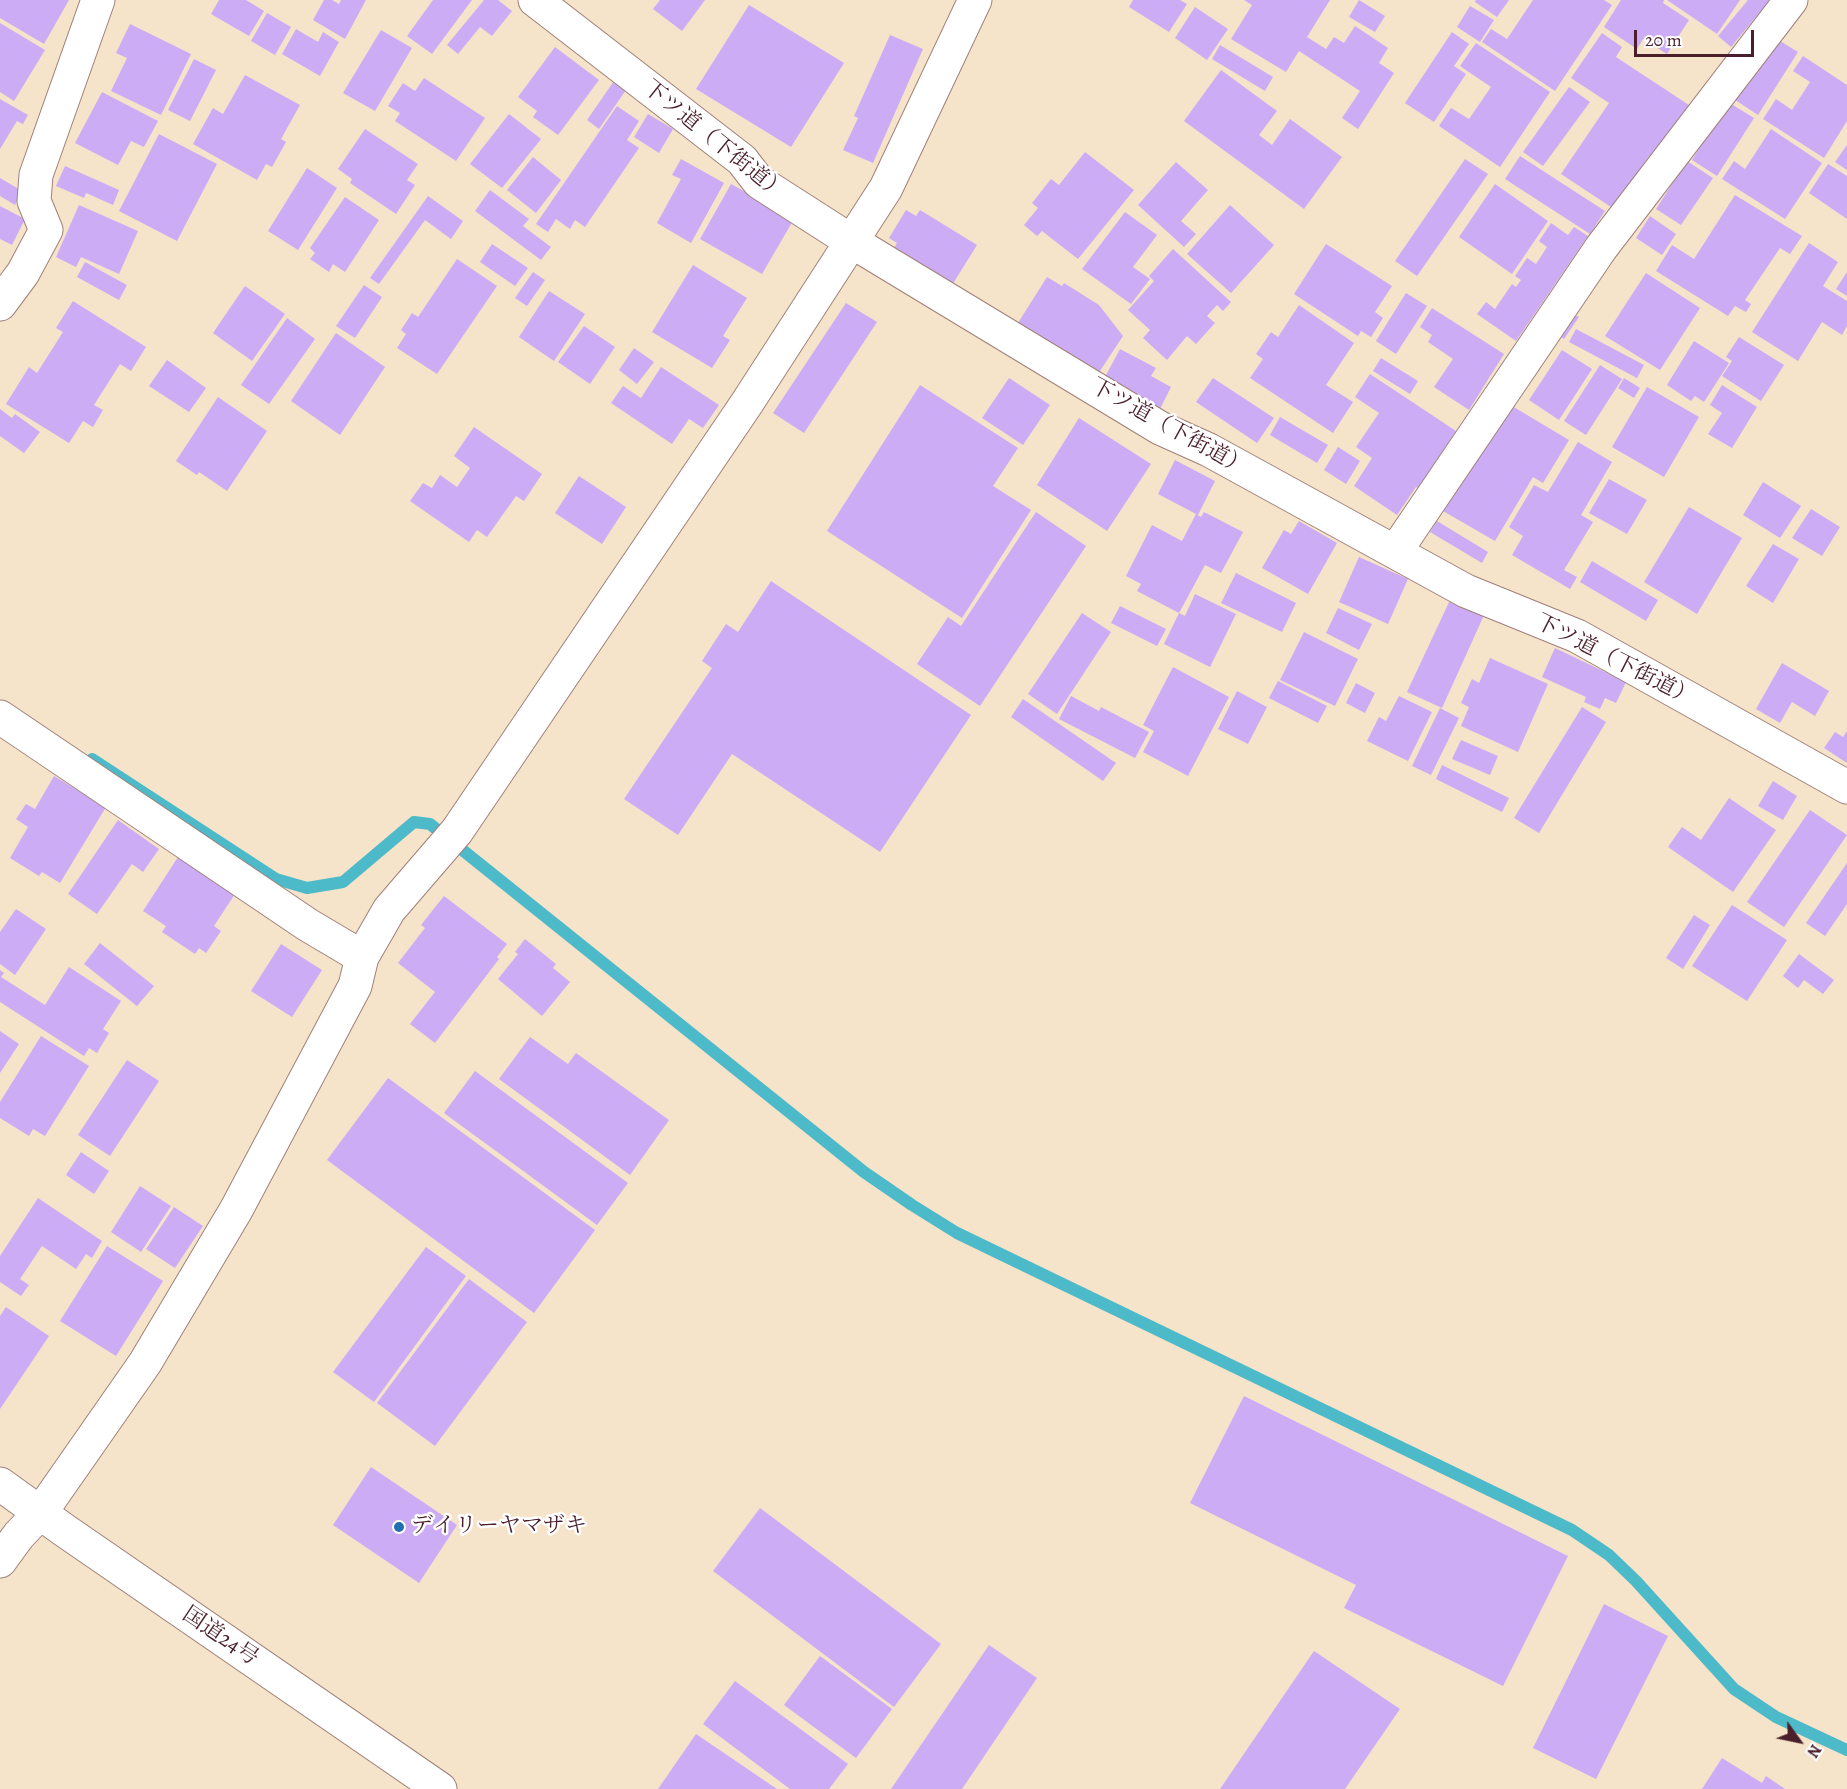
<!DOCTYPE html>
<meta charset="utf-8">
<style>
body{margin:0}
#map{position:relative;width:1847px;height:1789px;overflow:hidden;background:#f5e3ca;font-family:Alegreya,serif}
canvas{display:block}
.north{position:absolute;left:1769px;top:1711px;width:60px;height:60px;-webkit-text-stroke:4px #fff;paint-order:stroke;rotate:123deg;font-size:16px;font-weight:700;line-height:24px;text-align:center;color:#4a1f2b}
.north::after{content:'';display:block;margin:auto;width:21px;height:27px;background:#4a1f2b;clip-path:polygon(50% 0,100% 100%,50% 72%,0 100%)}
.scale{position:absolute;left:1634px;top:30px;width:120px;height:27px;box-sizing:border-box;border:3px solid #4a1f2b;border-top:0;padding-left:8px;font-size:18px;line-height:21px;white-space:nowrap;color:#4a1f2b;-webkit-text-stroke:4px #fff;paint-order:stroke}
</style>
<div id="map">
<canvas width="1847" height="1789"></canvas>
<div class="north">N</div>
<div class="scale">20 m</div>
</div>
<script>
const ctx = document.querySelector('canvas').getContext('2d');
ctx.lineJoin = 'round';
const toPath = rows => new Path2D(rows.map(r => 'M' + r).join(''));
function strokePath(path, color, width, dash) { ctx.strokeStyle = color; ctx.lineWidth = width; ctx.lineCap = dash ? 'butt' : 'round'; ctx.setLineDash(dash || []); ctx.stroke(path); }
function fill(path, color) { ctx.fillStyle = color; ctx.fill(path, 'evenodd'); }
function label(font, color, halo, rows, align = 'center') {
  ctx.font = font + ' Alegreya,"Noto Serif JP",serif'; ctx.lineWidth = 5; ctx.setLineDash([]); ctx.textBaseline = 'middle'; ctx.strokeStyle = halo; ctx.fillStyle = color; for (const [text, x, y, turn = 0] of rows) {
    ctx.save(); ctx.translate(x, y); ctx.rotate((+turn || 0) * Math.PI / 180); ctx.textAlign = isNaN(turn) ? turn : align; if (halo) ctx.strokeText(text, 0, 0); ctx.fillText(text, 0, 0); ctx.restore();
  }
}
const stream = toPath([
 [92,759,276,879,307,888,343,882,414,822,430,824,864,1172,912,1205,957,1233,1572,1530,1609,1555,1636,1581,1734,1689,1776,1717,1847,1750]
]);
const building = toPath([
 [0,0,69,0,44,44,0,18],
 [219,0,246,0,264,11,249,36,211,14],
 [324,0,332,0,339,4,341,0,366,0,345,39,313,20],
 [433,0,472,0,432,54,407,36],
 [484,0,498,0,512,11,492,36,480,27,458,54,447,45],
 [660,0,705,0,682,31,653,9],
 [1133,0,1180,0,1187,4,1169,32,1129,7],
 [1244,0,1330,0,1307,37,1326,49,1334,37,1344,43,1355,26,1388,48,1379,63,1394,73,1358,129,1342,118,1360,91,1299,51,1286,72,1231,39,1252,5],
 [1359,0,1385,16,1375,32,1349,17],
 [1476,0,1509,0,1497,17,1475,2],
 [1533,0,1604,0,1612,5,1555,91,1482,42,1491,29,1507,39],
 [1621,0,1664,0,1663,3,1689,20,1667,54,1643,39,1637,49,1604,27],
 [1667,0,1740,0,1717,34],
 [1748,0,1770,0,1731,47,1718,36],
 [749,5,844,63,791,147,696,89],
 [1470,6,1494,20,1480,42,1457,27],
 [1195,7,1228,29,1207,60,1175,38],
 [267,13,291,27,275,55,251,41],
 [0,23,45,50,14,101,0,92],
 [130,24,191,54,161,115,111,91,127,58,116,53],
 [296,29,318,42,323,32,339,42,320,76,282,54],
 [381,30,412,48,375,111,343,93],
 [1452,32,1469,44,1454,66,1466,74,1434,122,1405,103],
 [1602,33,1622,47,1616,57,1695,109,1659,162,1649,156,1614,209,1561,174,1609,103,1571,78],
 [890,35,923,49,873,163,843,150,858,118,854,116],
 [1772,36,1798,52,1758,115,1732,98],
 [1476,43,1550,92,1500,167,1439,126,1451,108,1469,119,1491,87,1460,66],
 [1220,45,1273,77,1265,91,1212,59],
 [555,47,599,80,558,135,533,117,537,111,518,97],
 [1803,56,1847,85,1847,121,1824,158,1763,119,1776,99,1792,110,1810,82,1793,71],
 [194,59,216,70,190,121,168,110],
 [1221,70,1277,111,1259,135,1272,145,1290,119,1342,157,1304,209,1184,121],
 [245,75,300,105,281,139,286,142,272,167,266,164,257,180,193,144,213,108,223,114],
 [424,78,485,118,456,161,395,121,400,113,388,106,403,83,415,91],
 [614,81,626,90,599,129,587,120],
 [1569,87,1590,102,1543,166,1523,152],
 [102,92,158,121,144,147,131,141,118,165,75,143],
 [0,99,28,115,23,124,17,121,0,149],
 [1728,102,1754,118,1717,176,1692,160],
 [617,106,639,121,627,140,639,148,585,227,575,220,570,229,556,219,548,232,536,224],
 [509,114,541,139,502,188,470,164],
 [648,114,673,129,659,153,634,137],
 [365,129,418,164,407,180,415,185,396,214,350,183,352,179,338,169],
 [1771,129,1822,163,1785,219,1722,179,1734,161,1745,169],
 [159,134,217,164,177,241,119,211],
 [1847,145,1847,170,1835,162],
 [1085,152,1134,190,1078,259,1042,231,1037,236,1024,225,1038,208,1032,203,1051,179,1059,185],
 [1520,156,1605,211,1590,234,1505,179],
 [533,157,561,180,536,213,507,190],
 [681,159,724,183,691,243,657,223,681,179,672,175],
 [1465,159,1488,174,1417,276,1395,261],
 [1687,161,1713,178,1681,225,1656,209],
 [1176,162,1208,190,1181,221,1196,234,1184,247,1138,205],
 [1828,164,1847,176,1847,219,1809,193],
 [65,166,119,190,113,205,86,193,84,198,56,186],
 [307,168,337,188,298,250,268,231],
 [0,178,22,191,15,205,0,196],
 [731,184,794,219,762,274,700,239],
 [1495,184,1548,221,1512,274,1459,237],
 [490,190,529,219,523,226,551,247,541,260,475,211],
 [1735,195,1802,236,1790,254,1780,248,1745,300,1751,304,1746,312,1735,306,1728,316,1656,271,1672,245,1694,259],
 [428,196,463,221,451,239,425,220,379,284,370,278],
 [345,197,379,220,345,272,333,264,329,272,310,259,315,253,310,248],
 [79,205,138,231,119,274,81,257,76,267,56,257],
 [1230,205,1274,245,1231,293,1187,254],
 [0,206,25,219,12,245,0,239],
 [906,210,916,216,920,210,977,245,949,290,891,253,897,243,889,238],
 [1125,212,1157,235,1133,267,1150,279,1131,304,1082,269],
 [1650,216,1676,234,1662,255,1636,238],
 [1551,223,1568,235,1574,227,1588,236,1516,341,1477,314,1486,302,1495,309,1512,284,1516,287,1521,280,1515,276,1527,258,1536,264,1547,247,1539,241],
 [1809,243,1838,262,1823,286,1847,301,1847,326,1842,335,1822,322,1798,361,1752,332],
 [492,244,528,268,515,286,480,262],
 [1326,244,1392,286,1375,312,1383,318,1371,337,1361,331,1358,336,1294,294],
 [1173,249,1231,302,1223,311,1217,305,1207,316,1215,323,1196,344,1187,336,1167,360,1143,338,1150,330,1128,310,1154,281,1149,276],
 [457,259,497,286,437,374,397,348,406,334,401,330,412,313,418,317],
 [85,262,127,285,119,300,77,277],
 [693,265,747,298,723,336,730,340,712,368,652,332],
 [533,272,545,280,527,306,515,298],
 [1847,272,1847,296,1836,289],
 [1646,273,1700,308,1660,370,1605,336],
 [1047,277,1062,286,1064,283,1099,305,1123,336,1096,377,1016,326],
 [364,285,382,297,355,338,336,326],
 [245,286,285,314,252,361,213,333],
 [549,291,585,314,554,361,519,337],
 [1406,293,1427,306,1396,354,1376,341],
 [73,301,146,347,131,371,120,364,94,405,103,410,93,427,83,421,69,443,6,404,29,367,37,373,63,332,56,328],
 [846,303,877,322,804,433,773,413],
 [1299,305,1354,343,1326,385,1353,402,1333,433,1250,378,1263,359,1256,354,1271,332,1278,337],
 [1432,308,1504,354,1469,410,1434,387,1453,359,1428,342,1432,335,1420,327],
 [1573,314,1579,317,1564,339,1552,331],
 [287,318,315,339,269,404,241,385],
 [584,326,615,347,590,384,558,362],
 [1576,329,1644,365,1637,378,1569,342],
 [336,333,385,367,340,435,291,401],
 [1739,337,1784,365,1761,401,1722,376,1732,361,1726,357],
 [1694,341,1729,363,1704,402,1695,396,1691,401,1667,385],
 [634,348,654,362,637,384,619,370],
 [1120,349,1156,368,1151,376,1171,387,1160,409,1104,379],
 [1562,350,1592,369,1559,420,1529,400],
 [1381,358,1418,381,1410,394,1373,371],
 [167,360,206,388,189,412,149,386],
 [1600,365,1622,379,1586,435,1564,421],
 [661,367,719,405,703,428,689,419,672,444,611,403,623,386,641,398],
 [1370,374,1456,431,1418,488,1416,487,1397,515,1354,486,1372,458,1356,447,1379,413,1355,397],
 [1009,378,1050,405,1023,445,982,418],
 [1213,378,1274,418,1257,443,1196,402],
 [1624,378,1640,388,1634,398,1618,388],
 [920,385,1018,448,993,486,1031,510,962,618,827,531],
 [1722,385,1757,407,1732,448,1708,434,1722,413,1710,405],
 [1647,387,1699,417,1664,477,1612,447],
 [218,397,267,431,227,491,199,472,197,475,176,461],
 [1507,403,1569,440,1543,483,1533,477,1495,541,1443,511],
 [0,409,12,418,15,414,40,432,24,453,0,436],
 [1280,417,1328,445,1317,463,1270,435],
 [1079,418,1151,464,1107,531,1037,485],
 [474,427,542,474,524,501,516,496,487,537,477,530,469,542,410,501,423,483,432,488,440,475,457,487,470,468,454,456],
 [1578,442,1612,462,1581,515,1593,522,1564,570,1577,577,1570,589,1512,555,1523,536,1509,527,1534,485,1548,492],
 [1338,447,1360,461,1346,484,1324,470],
 [1175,460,1215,481,1198,515,1158,494],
 [579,476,626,507,602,544,555,513],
 [1609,479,1647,500,1627,534,1589,513],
 [1763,482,1801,506,1780,538,1743,515],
 [1689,507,1742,538,1697,614,1644,582],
 [1811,509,1840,527,1822,556,1792,538],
 [1036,512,1086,546,980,706,917,664,948,617,961,626],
 [1204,512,1243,532,1221,573,1205,565,1179,613,1185,616,1195,594,1236,614,1210,667,1164,644,1179,613,1137,591,1141,584,1126,576,1152,525,1182,541,1196,514,1201,517],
 [1299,521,1337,543,1308,594,1262,568,1284,530,1291,534],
 [1437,521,1488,552,1482,563,1430,532],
 [1773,544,1799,559,1773,603,1746,586],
 [1359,557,1408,579,1388,624,1339,602],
 [1592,561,1658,600,1646,621,1580,582],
 [1236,573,1296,603,1282,632,1221,603],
 [771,581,971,715,880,852,732,754,678,835,624,799,712,668,702,661,726,624,738,632],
 [1451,598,1485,613,1442,708,1407,692],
 [1120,606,1166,629,1157,646,1111,623],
 [1338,608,1372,624,1359,650,1326,633],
 [1082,613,1111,632,1057,714,1028,694],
 [1304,632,1358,659,1335,706,1280,680],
 [1555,648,1626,682,1616,703,1605,698,1600,709,1584,702,1586,697,1542,677],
 [1490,658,1548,684,1518,752,1461,726,1469,707,1461,703,1472,679,1479,683],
 [1782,663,1829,691,1815,716,1792,702,1780,723,1756,709],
 [1173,667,1229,697,1188,776,1143,752,1154,731,1143,725],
 [1278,681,1327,706,1318,723,1269,698],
 [1356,683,1375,693,1365,713,1346,703],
 [1237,691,1267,707,1248,744,1218,729],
 [1071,696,1099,711,1101,707,1149,732,1135,758,1059,719],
 [1399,696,1432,712,1408,761,1367,741,1379,717,1386,721],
 [1023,699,1116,763,1103,781,1011,717],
 [1582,707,1606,722,1539,833,1514,818],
 [1440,708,1459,718,1431,775,1412,766],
 [1847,731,1847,763,1824,748,1835,732,1843,737],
 [1461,740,1498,756,1490,775,1452,759],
 [1442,765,1509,798,1502,812,1436,779],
 [54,776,106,807,60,883,42,872,39,876,10,858,28,827,16,819,26,804,35,809],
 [1773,781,1797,796,1783,820,1758,806],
 [1729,798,1776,830,1733,892,1668,847,1682,827,1701,840],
 [1810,810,1847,835,1784,927,1747,902],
 [118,820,159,849,143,872,132,864,97,914,68,894],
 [178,857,235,894,214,926,221,931,206,953,199,948,195,954,162,932,166,926,143,911],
 [1847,863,1847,904,1825,936,1806,923],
 [444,896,507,944,497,957,499,959,435,1043,410,1024,435,992,398,963,425,928,421,925],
 [1732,905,1787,940,1747,1001,1692,966],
 [16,909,46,929,15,975,0,964,0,932],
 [1694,915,1710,925,1683,969,1666,958],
 [525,939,556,964,553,968,570,982,542,1016,498,979,518,954,515,952],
 [100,943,154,986,137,1006,84,964],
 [281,944,322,970,292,1017,251,991],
 [1799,954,1834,980,1823,994,1804,980,1798,988,1783,976],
 [69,967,121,1001,103,1029,109,1033,97,1053,89,1048,84,1056,0,1002,0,970,4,973,1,977,45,1005],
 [0,1031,19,1044,0,1073],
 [41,1036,89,1066,45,1136,33,1129,29,1136,0,1118,0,1102],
 [530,1037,568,1064,576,1053,669,1120,630,1175,499,1079],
 [127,1060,159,1081,110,1156,78,1135],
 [475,1071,628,1183,597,1225,444,1113],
 [388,1078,595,1230,534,1313,327,1160],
 [81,1152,109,1171,94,1194,66,1175],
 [140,1186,171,1206,141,1252,111,1232],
 [38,1198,102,1241,92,1258,86,1254,76,1269,42,1246,20,1279,29,1285,21,1296,0,1282,0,1256],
 [174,1207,203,1226,175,1268,146,1249],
 [107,1246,163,1281,116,1356,60,1321],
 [426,1247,466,1276,374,1402,333,1372],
 [469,1279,527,1322,435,1446,377,1403],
 [6,1307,49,1336,0,1409,0,1316],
 [1244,1396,1568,1556,1503,1686,1344,1608,1356,1585,1190,1503],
 [371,1467,457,1525,419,1583,333,1525],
 [760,1508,941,1644,894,1707,713,1571],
 [1604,1604,1668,1636,1596,1779,1533,1748],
 [989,1645,1037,1678,962,1789,891,1789],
 [1314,1651,1400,1709,1345,1789,1220,1789],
 [820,1656,892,1709,856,1758,784,1705],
 [735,1681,848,1764,829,1789,790,1789,703,1724],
 [696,1734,777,1789,658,1789],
 [1722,1758,1762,1783,1766,1776,1785,1789,1702,1789]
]);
const minor = toPath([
 [535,0,742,160,759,182,851,241,1160,428,1209,450,1466,591,1577,636,1847,787],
 [0,304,23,273,46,230,34,201,36,175,98,0],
 [1395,552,1601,248,1791,0],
 [0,717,308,925,362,957],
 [0,1561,19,1535,41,1512,145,1363,236,1210,355,986,362,957,389,910,457,831,747,403,886,188,975,0]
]);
const highway = toPath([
 [0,1484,64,1530,440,1789]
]);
const markers = [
 [399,1527,6,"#1f6fb2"]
];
const streetNames = [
 ["下ツ道（下街道）",714,141,39],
 ["下ツ道（下街道）",1169,428,29],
 ["下ツ道（下街道）",1615,661,27],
 ["国道24号",220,1637,34]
];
const poiNames = [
 ["デイリーヤマザキ",411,1527]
];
strokePath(stream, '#4dbac9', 12);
fill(building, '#ccadf5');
strokePath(minor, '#a0817a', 35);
strokePath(highway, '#a0817a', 35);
strokePath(minor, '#fff', 33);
strokePath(highway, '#fff', 33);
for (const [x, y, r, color] of markers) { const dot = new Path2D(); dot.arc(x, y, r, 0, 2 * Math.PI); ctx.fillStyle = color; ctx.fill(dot); strokePath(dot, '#fff', 2); }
label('22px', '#4a1f2b', '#fff', streetNames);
label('22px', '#4a1f2b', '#fff', poiNames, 'left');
</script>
